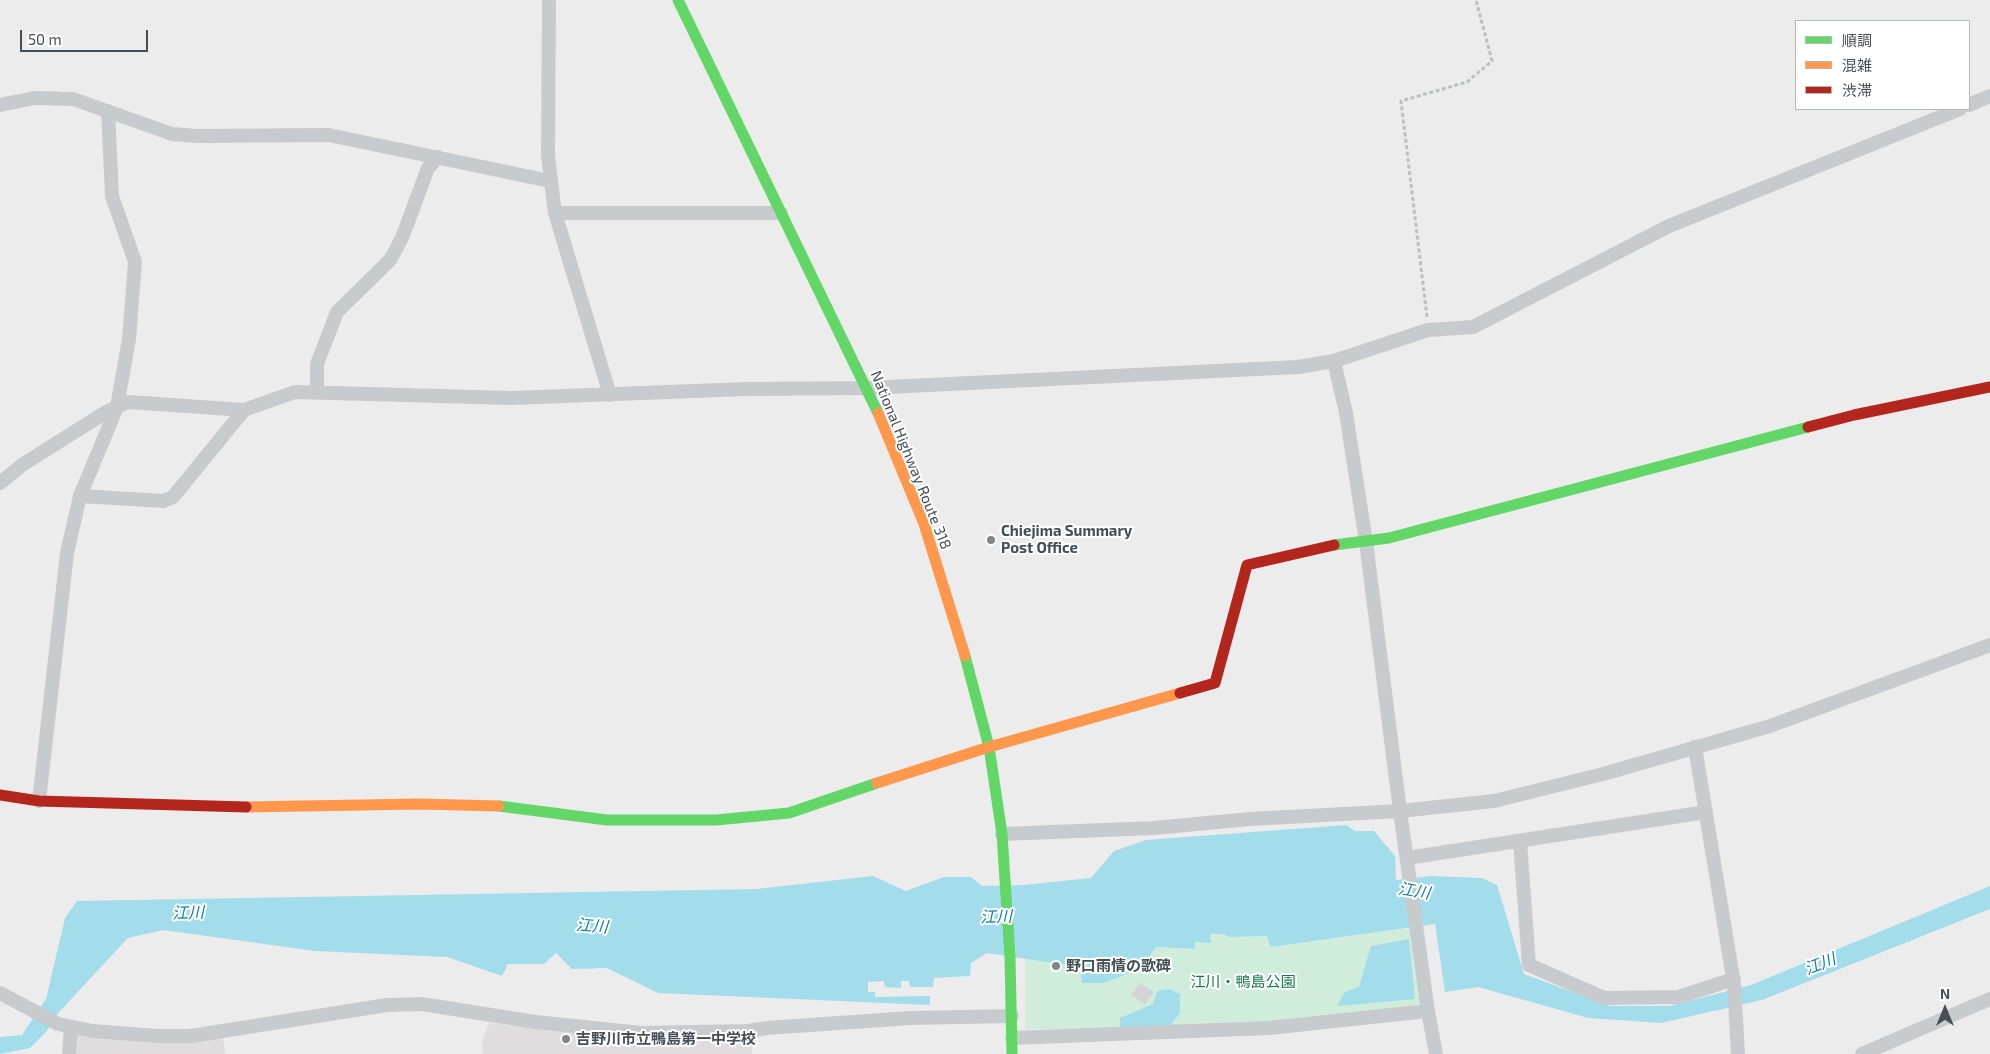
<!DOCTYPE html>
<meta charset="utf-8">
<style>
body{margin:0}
#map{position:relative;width:1990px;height:1054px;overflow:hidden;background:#edecec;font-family:"Exo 2","Noto Sans JP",sans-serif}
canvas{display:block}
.legend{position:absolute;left:1795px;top:20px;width:175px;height:90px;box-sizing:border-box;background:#fff;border:1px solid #b4b9bc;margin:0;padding:6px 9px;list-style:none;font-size:15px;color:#444f58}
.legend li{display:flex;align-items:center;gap:10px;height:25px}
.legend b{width:25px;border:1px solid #b4b9bc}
.north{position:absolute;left:1920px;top:984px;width:50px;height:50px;-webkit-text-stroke:4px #fff;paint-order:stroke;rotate:0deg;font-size:14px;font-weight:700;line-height:20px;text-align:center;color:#444f58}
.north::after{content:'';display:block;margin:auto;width:18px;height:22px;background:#444f58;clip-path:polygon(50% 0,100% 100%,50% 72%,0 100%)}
.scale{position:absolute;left:20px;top:30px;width:128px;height:22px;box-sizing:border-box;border:2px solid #444f58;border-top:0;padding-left:6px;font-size:15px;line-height:18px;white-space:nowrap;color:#444f58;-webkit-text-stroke:4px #fff;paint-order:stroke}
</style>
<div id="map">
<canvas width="1990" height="1054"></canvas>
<ul class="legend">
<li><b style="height:6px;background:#63d668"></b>順調</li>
<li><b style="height:6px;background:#ff974d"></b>混雑</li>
<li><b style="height:6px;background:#b3261e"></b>渋滞</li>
</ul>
<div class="north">N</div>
<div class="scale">50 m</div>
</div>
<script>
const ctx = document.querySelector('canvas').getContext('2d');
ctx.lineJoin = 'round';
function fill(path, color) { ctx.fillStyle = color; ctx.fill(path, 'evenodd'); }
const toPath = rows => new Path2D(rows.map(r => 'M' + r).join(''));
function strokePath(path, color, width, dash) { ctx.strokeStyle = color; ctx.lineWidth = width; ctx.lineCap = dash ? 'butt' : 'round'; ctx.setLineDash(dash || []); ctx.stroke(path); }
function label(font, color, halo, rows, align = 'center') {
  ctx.font = font + ' "Exo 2","Noto Sans JP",sans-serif'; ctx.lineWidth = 4; ctx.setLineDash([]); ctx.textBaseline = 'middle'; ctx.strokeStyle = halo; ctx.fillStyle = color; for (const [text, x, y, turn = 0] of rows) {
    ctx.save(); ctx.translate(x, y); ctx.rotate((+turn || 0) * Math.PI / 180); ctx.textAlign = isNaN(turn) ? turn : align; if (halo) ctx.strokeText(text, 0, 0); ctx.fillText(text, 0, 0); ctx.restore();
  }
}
const education = toPath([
 [489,1023,613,1038,752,1040,752,1054,483,1054,482,1041],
 [76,1034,223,1036,225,1054,75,1054]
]);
const green = toPath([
 [1417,927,1428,1011,1267,1028,1025,1029,1025,958,1080,967,1141,968,1156,947,1194,949,1195,942,1210,934,1224,934,1229,937,1267,936,1272,947]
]);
const water = toPath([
 [1346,825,1355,831,1374,831,1395,856,1396,880,1431,876,1482,878,1497,885,1524,974,1610,1006,1669,1006,1751,985,1990,886,1990,909,1762,1000,1661,1023,1588,1018,1478,987,1445,992,1435,924,1271,947,1267,936,1229,937,1224,934,1210,934,1211,943,1195,942,1195,949,1156,947,1141,968,1104,983,1082,983,1080,967,987,953,971,963,970,976,934,978,933,987,910,987,909,981,901,981,901,988,885,987,884,981,868,982,868,992,875,992,875,997,930,996,930,1005,658,993,607,968,572,969,556,953,544,964,508,964,502,976,447,957,315,951,163,930,128,938,59,1012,46,1032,30,1048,0,1054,0,1037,22,1035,46,999,65,918,77,901,756,889,873,876,906,891,944,877,971,877,982,886,1023,885,1091,878,1114,851,1146,840],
 [1409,939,1415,999,1337,1006,1345,992,1359,987,1371,946],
 [1169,989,1180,994,1180,1013,1169,1027,1120,1028,1120,1018,1153,1004,1157,991]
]);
const building = toPath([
 [1140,983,1154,992,1145,1004,1131,995]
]);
const path = toPath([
 [1427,317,1401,101,1467,82,1492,61,1476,0]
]);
const street = toPath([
 [549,0,548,156,555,213,610,395],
 [0,105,35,98,73,99,172,134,197,136,329,135,550,181],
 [1969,105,1990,96],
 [555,213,781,213],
 [1334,361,1346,413,1366,542,1400,811,1428,1011,1436,1054],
 [317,393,317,364,337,312,390,260,402,238,428,168,438,157],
 [0,483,22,465,106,412,128,402,244,410,295,392,512,398,746,389,868,388,1298,367,1334,361,1428,330,1473,327,1669,226,1960,109],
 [80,496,117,407,129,339,135,262,112,196,108,111],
 [1695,747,1734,984,1738,1054],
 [39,801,67,553,80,496,163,501,173,497,244,410],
 [1002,834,1154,828,1250,819,1400,811,1494,801,1603,774,1770,726,1990,645],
 [1520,841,1529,965,1604,998,1678,997,1734,979],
 [1407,858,1706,812],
 [0,993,58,1024,93,1031,157,1036,191,1036,387,1005,422,1004,535,1022,642,1033,748,1031,767,1028,910,1018,1012,1016],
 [1012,1038,1269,1028,1428,1011],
 [69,1054,71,1027],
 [1862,1054,1990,999]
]);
const fast = toPath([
 [678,0,878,413],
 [1334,545,1389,538,1808,427],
 [965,656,989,747,1002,834,1010,957,1012,1054],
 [499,806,607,820,716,820,789,813,877,783]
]);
const slow = toPath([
 [878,413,924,524,965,656],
 [877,783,989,747,1180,693],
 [246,807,419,804,499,806]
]);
const jam = toPath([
 [1808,427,1854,415,1990,387],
 [1180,693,1215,683,1247,565,1334,545],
 [0,795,39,801,246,807]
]);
const markers = [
 [991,540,5,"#7f868c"],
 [1056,966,5,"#7f868c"],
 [566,1039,5,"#7f868c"]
];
const streetNames = [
 ["National Highway Route 318",911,460,68]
];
const poiNames = [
 ["Chiejima Summary",1001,531],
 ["Post Office",1001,548],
 ["野口雨情の歌碑",1066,966],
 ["吉野川市立鴨島第一中学校",576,1039]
];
const parkNames = [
 ["江川・鴨島公園",1243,982]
];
const waterNames = [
 ["江川",1414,891,9],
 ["江川",188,913,-2],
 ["江川",996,917,-2],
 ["江川",592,926,5],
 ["江川",1820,964,-22]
];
fill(education, '#dfddde');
fill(green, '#cfedda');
fill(water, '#a3ddeb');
fill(building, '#d4d4d6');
strokePath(path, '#b5c2bd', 3, [4, 2.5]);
strokePath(street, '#c8cbcd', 14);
strokePath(fast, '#63d668', 11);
strokePath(slow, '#ff974d', 11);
strokePath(jam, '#b3261e', 11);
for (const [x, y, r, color] of markers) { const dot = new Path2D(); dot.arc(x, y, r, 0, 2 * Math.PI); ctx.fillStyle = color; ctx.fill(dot); strokePath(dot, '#fff', 2); }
label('15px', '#444f58', '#fff', streetNames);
label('bold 15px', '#444f58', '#fff', poiNames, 'left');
label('15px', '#157846', '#fff', parkNames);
label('italic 16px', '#0b7f9d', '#fff', waterNames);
</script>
